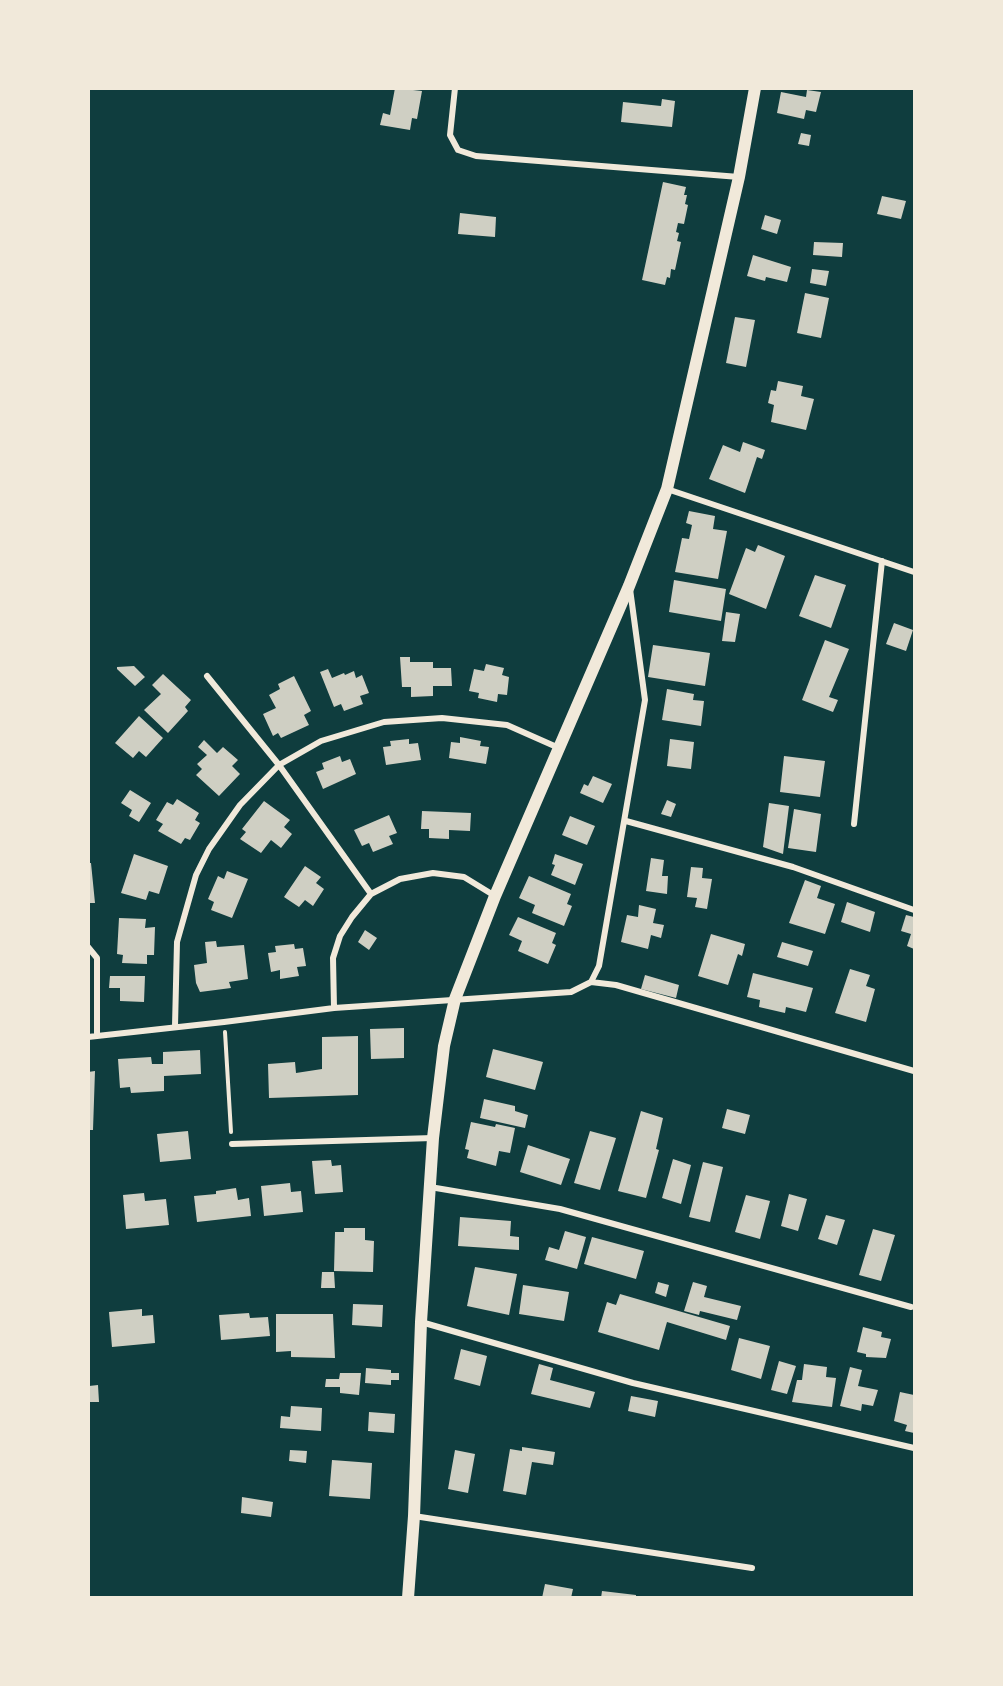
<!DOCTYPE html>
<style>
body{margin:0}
#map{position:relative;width:1003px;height:1686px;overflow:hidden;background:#0f3d3e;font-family:Quicksand,sans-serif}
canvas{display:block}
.frame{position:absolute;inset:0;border:90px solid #f1e9da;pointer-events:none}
</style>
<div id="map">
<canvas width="1003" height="1686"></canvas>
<div class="frame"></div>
</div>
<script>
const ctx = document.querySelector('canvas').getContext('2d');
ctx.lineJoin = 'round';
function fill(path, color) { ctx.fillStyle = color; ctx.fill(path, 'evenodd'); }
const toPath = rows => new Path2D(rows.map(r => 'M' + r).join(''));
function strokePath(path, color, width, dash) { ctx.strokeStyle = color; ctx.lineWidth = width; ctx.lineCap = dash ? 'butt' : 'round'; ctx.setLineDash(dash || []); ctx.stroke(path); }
const building = toPath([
 [395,88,422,91,417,119,412,118,410,130,380,125,383,113,390,115],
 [807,90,821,92,816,112,806,110,804,119,777,113,781,92,806,97],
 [662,99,675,101,672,127,621,122,623,102,661,106],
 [801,133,811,135,809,146,798,144],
 [663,182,686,187,684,195,687,195,685,204,688,205,684,224,678,223,676,232,679,233,677,241,681,242,675,270,671,269,670,278,667,277,665,285,642,280],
 [882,196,906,201,901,219,877,214],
 [460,213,496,217,495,237,458,234],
 [765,215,781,220,777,234,761,229],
 [814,242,843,243,842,257,813,255],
 [753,255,791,267,787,282,766,277,765,281,747,276],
 [812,269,829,271,826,286,810,283],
 [805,293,829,298,821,338,797,333],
 [735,317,755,320,746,367,726,363],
 [778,381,803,386,801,396,814,399,806,430,771,422,774,405,768,403,771,390,776,391],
 [743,442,765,450,762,459,757,457,745,493,709,479,723,445,740,452],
 [689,511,715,516,713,529,727,531,718,579,675,572,682,538,689,539,692,525,686,523],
 [758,545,785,556,766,609,729,594,746,548,755,552],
 [815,575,846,585,831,628,799,616],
 [674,580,726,589,721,621,669,612],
 [726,612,740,614,735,642,722,641],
 [894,623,913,630,906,651,886,644],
 [825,640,849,649,829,697,838,700,833,712,802,700],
 [653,645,710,653,705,686,648,677],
 [400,657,410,657,410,662,433,662,433,668,451,668,452,686,433,686,433,696,411,697,411,687,402,687],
 [486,664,504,668,502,675,509,677,507,695,498,694,497,702,478,698,479,693,469,691,474,669,484,671],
 [134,666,145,677,135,686,117,669,117,667],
 [328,669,332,678,344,673,345,675,354,671,356,678,362,675,369,693,360,696,363,704,344,711,341,704,334,707,320,672],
 [163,674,191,700,185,707,188,711,168,733,144,710,161,694,152,685],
 [294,676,311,711,304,715,309,725,281,738,278,733,273,736,263,714,276,708,269,695,280,689,278,684],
 [667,689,694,694,693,700,704,701,701,726,662,720],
 [139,716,163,738,146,757,139,751,133,758,115,743],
 [460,737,481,741,480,746,489,747,486,764,449,758,451,742,460,743],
 [409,739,409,744,418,743,421,760,386,765,383,747,391,746,390,741],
 [670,739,694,742,691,769,667,766],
 [204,740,217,753,223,747,238,760,232,766,240,774,219,796,196,775,202,769,197,764,207,755,198,747],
 [340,756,342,762,350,759,356,774,323,789,316,772,324,769,322,763],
 [784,756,825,761,820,797,780,792],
 [593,776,612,784,603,803,580,793,584,784,588,786],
 [130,790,151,803,139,822,129,816,132,810,121,803],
 [177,799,199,813,195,820,200,823,190,840,185,838,181,844,158,831,163,824,156,820,167,802,173,805],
 [667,800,676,804,671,817,661,814],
 [264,801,290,820,284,827,292,834,281,848,271,840,261,853,240,839,246,832,242,829],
 [769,803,789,806,783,854,763,847],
 [794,809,821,814,816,852,788,848],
 [422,811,471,813,470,831,449,830,449,839,429,838,429,829,421,829],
 [389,815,397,833,389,836,393,844,373,852,369,843,362,846,354,830],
 [570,816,595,826,587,845,562,835],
 [134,854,168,866,159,894,149,891,146,900,121,893],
 [555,854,583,864,575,885,551,875,555,865,552,864],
 [651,858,664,860,662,876,668,876,667,894,646,891],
 [88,863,91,863,95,903,88,903],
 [305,866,321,877,316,883,324,889,313,906,305,900,299,907,284,897],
 [691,867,703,868,702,878,712,879,707,909,695,907,697,898,687,897],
 [227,871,248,879,232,918,211,910,214,902,208,899,218,876,224,879],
 [529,876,571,894,567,904,572,906,564,926,532,913,535,905,519,898],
 [805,880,821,886,817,898,835,904,825,934,789,923],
 [847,902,875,912,870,932,841,922],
 [639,905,656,909,653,923,664,925,661,938,651,935,648,949,621,942,627,915,638,917],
 [906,915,914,917,914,949,907,946,911,934,901,931],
 [518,917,556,933,552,943,556,945,548,964,518,951,522,941,509,935],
 [119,918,146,919,145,928,155,927,154,955,147,955,147,964,122,963,123,955,117,954],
 [365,930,377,938,369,950,358,942],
 [711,934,745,944,742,956,738,954,728,985,698,976],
 [216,941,217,947,244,945,248,979,229,982,231,988,200,992,196,983,194,965,207,963,205,942],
 [782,942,813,951,808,966,777,957],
 [294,944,295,949,303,948,306,966,297,967,299,976,280,979,280,970,271,972,268,953,276,952,275,946],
 [850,969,870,975,866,986,875,989,866,1022,835,1013],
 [753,973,813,988,806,1012,786,1007,785,1013,759,1007,760,1000,747,997],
 [645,975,679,985,676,998,641,989],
 [110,976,145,976,144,1002,120,1001,120,988,109,988],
 [404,1028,404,1058,371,1059,370,1029],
 [358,1036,358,1095,269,1098,268,1064,295,1062,296,1073,322,1069,322,1037],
 [493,1049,543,1062,535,1090,486,1077],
 [200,1050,201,1074,164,1076,164,1091,131,1093,130,1087,120,1088,118,1059,151,1057,152,1064,163,1064,163,1052],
 [95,1071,93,1130,88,1130,88,1072],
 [484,1099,515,1106,515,1111,528,1115,525,1128,480,1118],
 [727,1109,750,1115,745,1134,722,1128],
 [641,1111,663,1118,656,1149,659,1150,646,1198,618,1191],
 [471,1122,495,1127,496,1124,515,1128,510,1153,499,1151,496,1166,467,1158,469,1150,465,1149],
 [188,1131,191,1159,160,1162,157,1134],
 [590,1131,616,1138,600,1190,574,1183],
 [528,1145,570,1159,561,1185,520,1172],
 [673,1159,691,1165,681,1204,662,1198],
 [331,1160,332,1166,341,1165,343,1192,315,1194,312,1161],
 [703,1162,723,1167,710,1222,689,1217],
 [290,1183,291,1192,301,1191,303,1212,264,1216,261,1186],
 [236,1188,238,1200,249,1198,251,1216,197,1222,194,1196,216,1194,216,1191],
 [144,1193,145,1201,166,1199,169,1225,126,1229,123,1195],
 [789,1194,807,1199,798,1231,781,1226],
 [746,1195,770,1201,760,1239,735,1232],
 [826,1215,845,1220,837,1245,818,1239],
 [460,1217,511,1221,510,1236,519,1237,519,1250,458,1246],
 [344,1228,365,1228,365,1240,374,1241,373,1272,334,1271,335,1232,344,1232],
 [873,1229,895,1235,881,1281,859,1275],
 [565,1231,586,1237,577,1269,545,1260,549,1247,559,1250],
 [592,1237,644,1251,636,1279,584,1264],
 [475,1267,517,1274,509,1315,467,1306],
 [322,1272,334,1272,335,1288,321,1288],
 [658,1282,669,1285,666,1297,655,1293],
 [693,1282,707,1286,704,1297,741,1306,737,1320,700,1311,699,1315,684,1311],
 [523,1285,569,1292,564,1321,519,1314],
 [620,1294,730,1326,726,1340,667,1322,659,1350,598,1332,607,1302,616,1305],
 [353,1304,383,1305,382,1327,352,1325],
 [142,1309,142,1316,153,1315,155,1343,112,1347,109,1312],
 [249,1313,250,1318,268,1317,270,1336,221,1340,219,1315],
 [276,1314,333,1314,335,1358,291,1357,291,1351,276,1352],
 [863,1327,882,1332,881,1337,891,1339,886,1358,866,1357,866,1354,857,1352],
 [739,1338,770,1346,761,1379,731,1370],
 [461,1349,487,1356,480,1386,454,1379],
 [779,1361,796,1366,787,1394,771,1390],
 [539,1364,553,1368,550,1380,595,1392,590,1408,531,1394],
 [804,1364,827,1367,826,1377,836,1378,832,1407,792,1402,797,1380,802,1380],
 [850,1367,862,1370,858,1386,878,1390,873,1406,862,1404,861,1411,840,1406],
 [366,1368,391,1370,391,1373,399,1373,399,1380,391,1380,391,1385,365,1383],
 [340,1373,361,1373,359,1395,340,1393,340,1387,325,1387,326,1379,339,1379],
 [98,1385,99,1402,90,1402,89,1386],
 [900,1392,914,1395,914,1433,905,1431,907,1425,894,1421],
 [631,1396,658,1401,655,1417,628,1411],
 [291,1406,322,1408,321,1431,280,1428,281,1416,290,1417],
 [369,1412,395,1414,394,1433,368,1431],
 [522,1447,555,1452,553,1465,532,1462,526,1495,503,1491,510,1449,522,1451],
 [290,1450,307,1451,306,1463,289,1461],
 [455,1450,475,1454,468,1493,448,1489],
 [332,1460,372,1463,370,1499,329,1496],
 [242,1497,273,1502,271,1517,241,1513],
 [545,1584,573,1589,571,1598,542,1598],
 [602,1591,636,1595,636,1598,601,1598]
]);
const path = toPath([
 [225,1032,231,1132]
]);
const minor = toPath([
 [455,88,450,135,458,150,476,156,739,177],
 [667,489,914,572],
 [207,676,279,765,371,894],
 [626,821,793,867,914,910],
 [854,824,882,561],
 [88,947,97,958,97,1036],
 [591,982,616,985,914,1071],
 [334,1008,333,958,340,936,352,917,371,894,400,879,433,873,464,877,495,896],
 [175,1026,177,942,196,875,209,849,240,805,279,765,321,741,384,722,442,718,507,725,559,748],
 [88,1037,224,1022,334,1008,571,992,591,982,599,966,645,700,630,589],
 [232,1144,433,1138],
 [430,1187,560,1209,911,1307],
 [421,1322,633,1383,914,1448],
 [414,1516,752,1568]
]);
const secondary = toPath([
 [408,1598,414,1516,421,1322,433,1138,444,1046,455,999,495,896,629,586,667,489,739,177,755,88]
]);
fill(building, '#cfcfc3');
strokePath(path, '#f1e9da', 4);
strokePath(minor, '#f1e9da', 6);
strokePath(secondary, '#f1e9da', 12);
</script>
